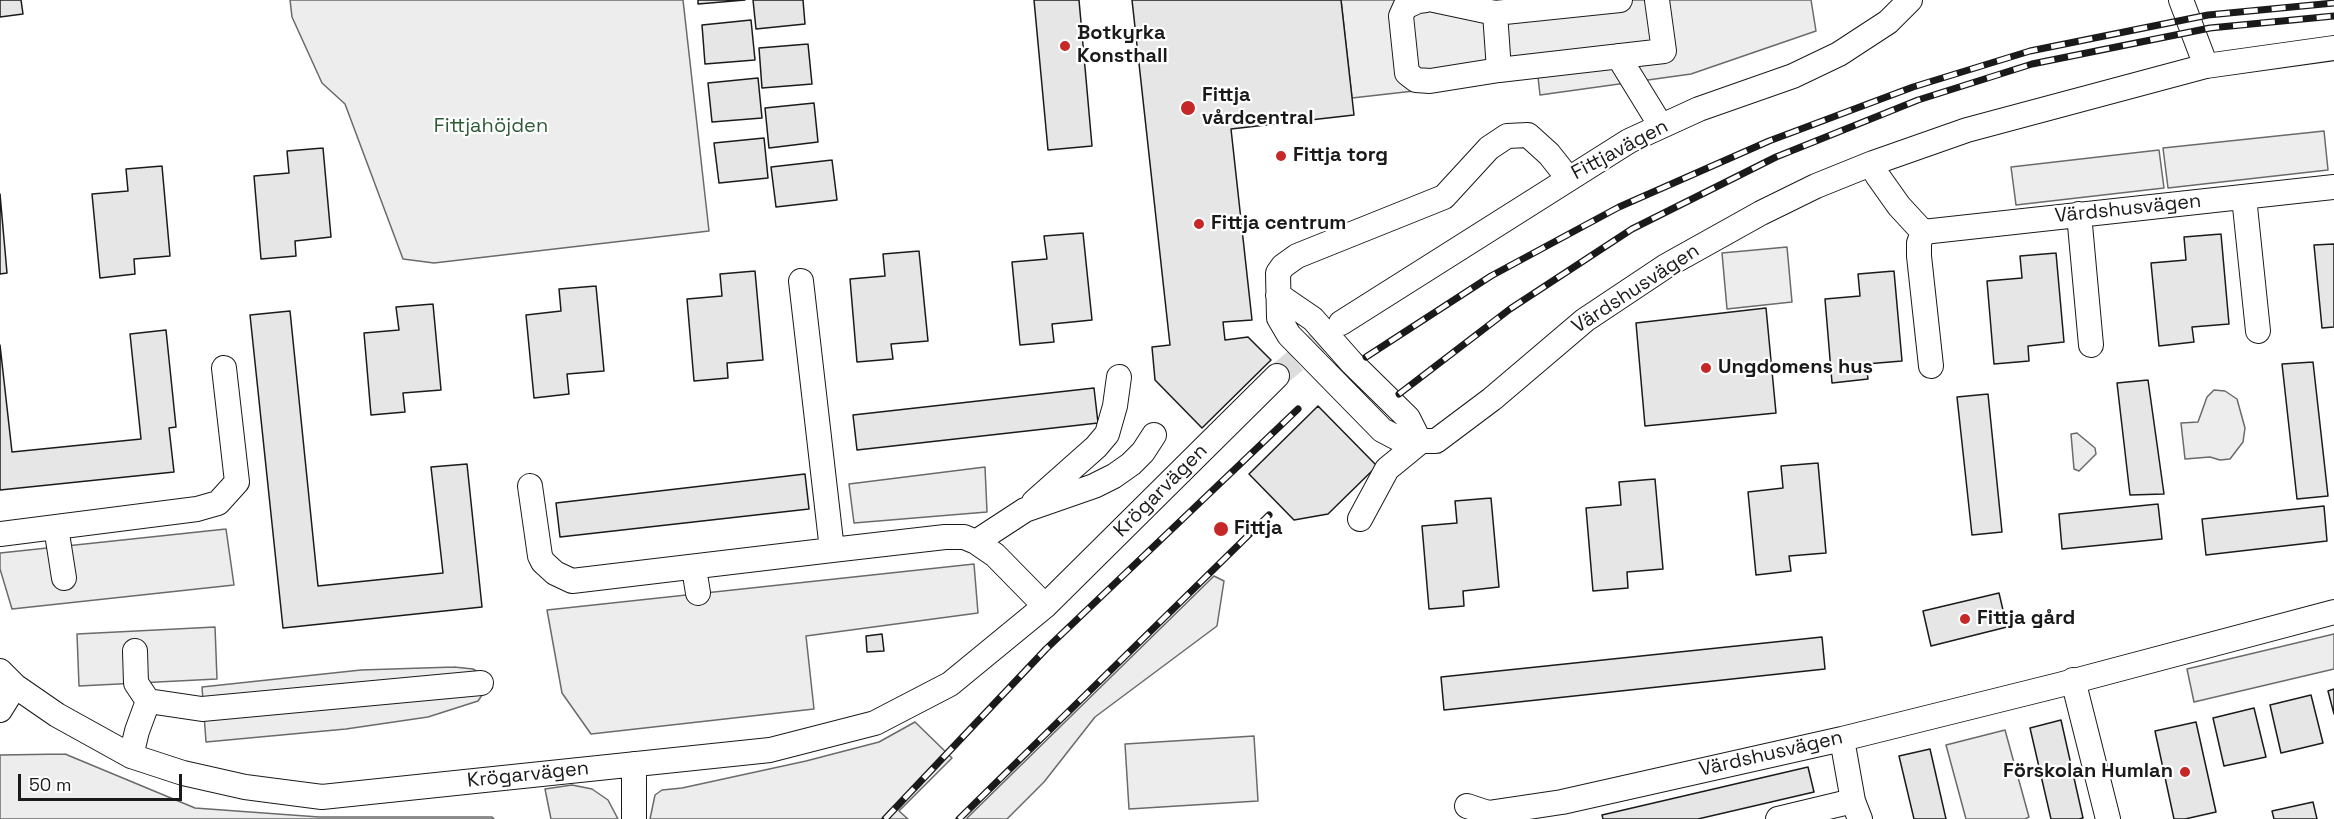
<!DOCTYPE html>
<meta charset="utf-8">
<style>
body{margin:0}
#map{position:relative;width:2334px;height:819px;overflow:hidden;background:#fff;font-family:"Space Grotesk",sans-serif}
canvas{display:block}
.scale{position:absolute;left:18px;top:774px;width:164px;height:27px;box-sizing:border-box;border:3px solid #1a1a1a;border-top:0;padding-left:8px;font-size:18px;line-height:21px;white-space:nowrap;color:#1a1a1a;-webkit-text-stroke:4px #fff;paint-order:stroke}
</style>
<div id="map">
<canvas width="2334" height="819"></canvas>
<div class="scale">50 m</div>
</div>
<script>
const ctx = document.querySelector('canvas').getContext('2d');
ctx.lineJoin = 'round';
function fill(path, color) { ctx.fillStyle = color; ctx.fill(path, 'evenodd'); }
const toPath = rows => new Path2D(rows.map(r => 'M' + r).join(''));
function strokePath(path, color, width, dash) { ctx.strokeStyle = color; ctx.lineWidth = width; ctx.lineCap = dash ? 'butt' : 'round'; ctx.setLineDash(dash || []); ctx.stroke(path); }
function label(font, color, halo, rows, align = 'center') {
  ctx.font = font + ' "Space Grotesk",sans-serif'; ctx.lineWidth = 4.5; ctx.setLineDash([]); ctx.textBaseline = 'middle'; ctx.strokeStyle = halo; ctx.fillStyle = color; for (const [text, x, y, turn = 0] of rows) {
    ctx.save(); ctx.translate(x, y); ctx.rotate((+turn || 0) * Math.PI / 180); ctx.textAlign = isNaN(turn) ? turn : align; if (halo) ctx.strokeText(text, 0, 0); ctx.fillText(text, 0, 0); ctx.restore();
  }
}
const built = toPath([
 [290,0,683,0,709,231,434,263,403,259,345,104,322,83,292,17,290,0],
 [1341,0,1811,0,1816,31,1691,74,1540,95,1538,77,1352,98,1341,0],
 [2324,131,2328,170,2168,188,2163,148,2324,131],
 [2159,150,2164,188,2016,205,2011,167,2159,150],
 [1787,247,1792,302,1727,309,1722,253,1787,247],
 [2214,390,2225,391,2237,399,2245,428,2243,442,2230,459,2220,460,2210,457,2185,459,2181,423,2198,422,2207,397,2214,390],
 [2077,433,2095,448,2096,454,2079,471,2074,469,2071,434,2077,433],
 [985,467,987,512,854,523,849,484,985,467],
 [226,529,234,585,12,609,0,569,0,553,226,529],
 [974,564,978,613,806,636,814,709,591,734,562,693,547,610,974,564],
 [1214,576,1224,581,1217,626,1095,717,1044,782,1007,819,966,819,1214,576],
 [215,627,217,679,79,686,77,634,215,627],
 [2334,634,2334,669,2194,702,2187,669,2334,634],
 [454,667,473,669,483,675,485,691,478,701,428,717,346,729,206,742,202,687,361,670,454,667],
 [915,722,952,758,899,811,908,819,650,819,655,795,662,790,682,788,806,761,879,742,915,722],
 [2005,730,2029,817,2025,819,1966,819,1946,745,2005,730],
 [1254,736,1258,801,1129,809,1125,744,1254,736],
 [65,754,195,808,319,817,492,817,494,819,0,819,0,755,65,754],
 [572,785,592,789,608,800,618,819,551,819,545,789,572,785]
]);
const building = toPath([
 [0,0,21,0,23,14,0,17,0,0],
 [698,0,745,0,698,4,698,0],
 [753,0,803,0,805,24,756,29,753,0],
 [1034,0,1079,0,1092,146,1048,150,1034,0],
 [1132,0,1341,0,1354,115,1231,129,1252,320,1223,322,1225,340,1248,337,1271,360,1202,428,1155,380,1152,347,1170,345,1132,0],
 [751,20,755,60,705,64,702,25,751,20],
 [808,44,812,84,762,88,759,48,808,44],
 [758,78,762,118,712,122,708,83,758,78],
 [814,103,818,142,769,148,765,108,814,103],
 [764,138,768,178,719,183,714,143,764,138],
 [323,148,331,237,295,241,296,256,261,259,254,176,289,173,287,151,323,148],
 [832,160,837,200,776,207,771,167,832,160],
 [162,166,170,256,134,259,135,274,100,278,92,194,128,191,126,169,162,166],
 [0,194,7,273,0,274,0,194],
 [1083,233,1092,320,1052,324,1054,342,1020,345,1012,262,1047,259,1044,236,1083,233],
 [2221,234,2229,324,2192,327,2194,342,2159,346,2151,263,2186,260,2184,237,2221,234],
 [2334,244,2334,327,2322,328,2314,245,2334,244],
 [919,251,928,341,891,344,893,359,857,362,850,279,885,276,883,254,919,251],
 [2056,253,2064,342,2028,346,2029,361,1994,364,1987,281,2022,278,2020,256,2056,253],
 [755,271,763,360,727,363,728,378,694,381,687,299,722,296,720,274,755,271],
 [1894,271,1902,361,1866,364,1868,379,1832,383,1825,299,1860,296,1858,274,1894,271],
 [596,286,604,371,567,374,569,394,534,398,526,315,561,311,559,289,596,286],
 [433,304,441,390,403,393,405,412,371,415,364,333,399,330,396,307,433,304],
 [1766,308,1776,413,1645,426,1636,323,1766,308],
 [290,311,318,586,443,573,431,467,467,464,482,607,283,628,250,315,290,311],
 [166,330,176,427,169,428,174,472,0,490,0,345,12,452,141,439,130,334,166,330],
 [2313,362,2328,496,2297,499,2282,364,2313,362],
 [2148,380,2164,494,2130,495,2117,383,2148,380],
 [1094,388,1098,423,857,450,853,415,1094,388],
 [1988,394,2002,532,1972,535,1957,397,1988,394],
 [1318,406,1377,466,1328,514,1294,520,1249,474,1318,406],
 [1818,463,1826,553,1789,556,1791,571,1756,575,1748,492,1783,488,1781,466,1818,463],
 [805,474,809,509,560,537,556,503,805,474],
 [1655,479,1663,569,1627,572,1628,588,1593,591,1586,508,1621,505,1619,482,1655,479],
 [1491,498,1499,587,1463,591,1464,606,1429,609,1422,526,1457,523,1455,501,1491,498],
 [2158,504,2162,539,2062,549,2059,514,2158,504],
 [2324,506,2327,541,2206,555,2202,519,2324,506],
 [1999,593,2007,627,1931,646,1923,611,1999,593],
 [882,634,884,651,867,652,866,636,882,634],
 [1822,637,1825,669,1444,710,1441,677,1822,637],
 [2334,689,2334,714,2328,691,2334,689],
 [2311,695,2323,743,2281,753,2270,705,2311,695],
 [2254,708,2266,757,2224,766,2213,718,2254,708],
 [2061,720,2083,818,2079,819,2051,819,2030,728,2061,720],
 [2196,722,2216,812,2185,819,2174,819,2155,731,2196,722],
 [1930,749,1946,819,1914,819,1899,756,1930,749],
 [1808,767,1814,792,1698,819,1603,819,1602,815,1808,767],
 [2313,802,2317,819,2274,819,2272,811,2313,802]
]);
const minorTunnel = toPath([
 [1277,376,1341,323]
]);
const minor = toPath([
 [1426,0,1418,1,1405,7,1401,16,1407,73,1416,80,1430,81,1499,70,1664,51,1657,0],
 [1434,0,1495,13],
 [2181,0,2206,66],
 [1618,56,1661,126],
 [1499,70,1495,13,1620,0],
 [1873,163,1877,175,1899,206,1923,232,2334,187],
 [1568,178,1549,154,1528,135,1507,136,1489,148,1444,197,1297,256,1283,266,1278,273,1279,318,1289,335,1382,430,1403,441,1436,441,1492,399,1585,320,1666,266,1761,213,1816,186,1873,163,1967,130,2206,66,2334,48],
 [2244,197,2258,331],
 [2079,214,2091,345],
 [1923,232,1919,243,1919,256,1931,366],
 [801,281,832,550,945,537,964,537,976,542],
 [1278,295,1313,319,1352,363,1408,418,1420,442],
 [1341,323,1629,141,1699,109,1793,76,1839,54,1888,22,1910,0],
 [530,486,540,556,543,562,555,573,572,581,832,550],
 [1034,502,1096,447,1107,434,1115,406,1119,377],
 [1360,519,1387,469,1420,442],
 [56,527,64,578],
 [0,534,197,509,218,503,237,482,224,368],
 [694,568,698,593],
 [1045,606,995,555,976,542,1025,510,1094,486,1114,476,1131,464,1143,452,1154,435],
 [0,671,15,686,57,715,131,756,183,773,245,787,322,797,770,750,875,723,950,684,1045,606,1277,376],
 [2073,680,2108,819],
 [148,701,202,709,481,683],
 [0,710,15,686],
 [1842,739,1853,801,1860,819],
 [131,756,137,731,148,701,136,683,135,651],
 [634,764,634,819],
 [1467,806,1488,813,1562,802,1842,739,2059,685,2334,612],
 [1778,819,1853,801]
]);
const rail = toPath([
 [1366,357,1491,276,1619,207,1769,141,1913,87,2030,51,2208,15,2334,3],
 [1399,394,1510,309,1632,229,1776,157,1918,100,2032,64,2210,28,2334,16],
 [885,819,1046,649,1298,409],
 [959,819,1269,515]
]);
const markers = [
 [1065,46,6,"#c62828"],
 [1188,108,8,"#c62828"],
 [1281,156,6,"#c62828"],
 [1199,224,6,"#c62828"],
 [1706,368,6,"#c62828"],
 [1221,529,8,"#c62828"],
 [1965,619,6,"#c62828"],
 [2185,772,6,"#c62828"]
];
const poiNames = [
 ["Botkyrka",1077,34],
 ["Konsthall",1077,57],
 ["Fittja",1202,96],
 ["vårdcentral",1202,119],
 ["Fittja torg",1293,156],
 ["Fittja centrum",1211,224],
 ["Ungdomens hus",1718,368],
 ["Fittja",1234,529],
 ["Fittja gård",1977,619],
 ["Förskolan Humlan",2173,772,"right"]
];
const parkNames = [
 ["Fittjahöjden",491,127]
];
const streetNames = [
 ["Fittjavägen",1620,150,-28],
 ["Värdshusvägen",2128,209,-6],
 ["Värdshusvägen",1636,289,-33],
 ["Krögarvägen",1161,491,-45],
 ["Värdshusvägen",1771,754,-13],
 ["Krögarvägen",528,775,-6]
];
fill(built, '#ededed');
strokePath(built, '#6a6a6a', 1.5);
fill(building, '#e6e6e6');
strokePath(building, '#1a1a1a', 1.5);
strokePath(minorTunnel, '#ddd', 24, [24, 12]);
strokePath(minor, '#1a1a1a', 26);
strokePath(minor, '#fff', 24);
strokePath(rail, '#1a1a1a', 7);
strokePath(rail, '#fff', 4.5, [14]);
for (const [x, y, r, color] of markers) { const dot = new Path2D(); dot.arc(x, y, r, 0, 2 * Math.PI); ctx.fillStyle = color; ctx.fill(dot); strokePath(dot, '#fff', 2); }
label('bold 20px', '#1a1a1a', '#fff', poiNames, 'left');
label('20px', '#2b5a34', '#fff', parkNames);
label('20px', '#1a1a1a', '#fff', streetNames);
</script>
